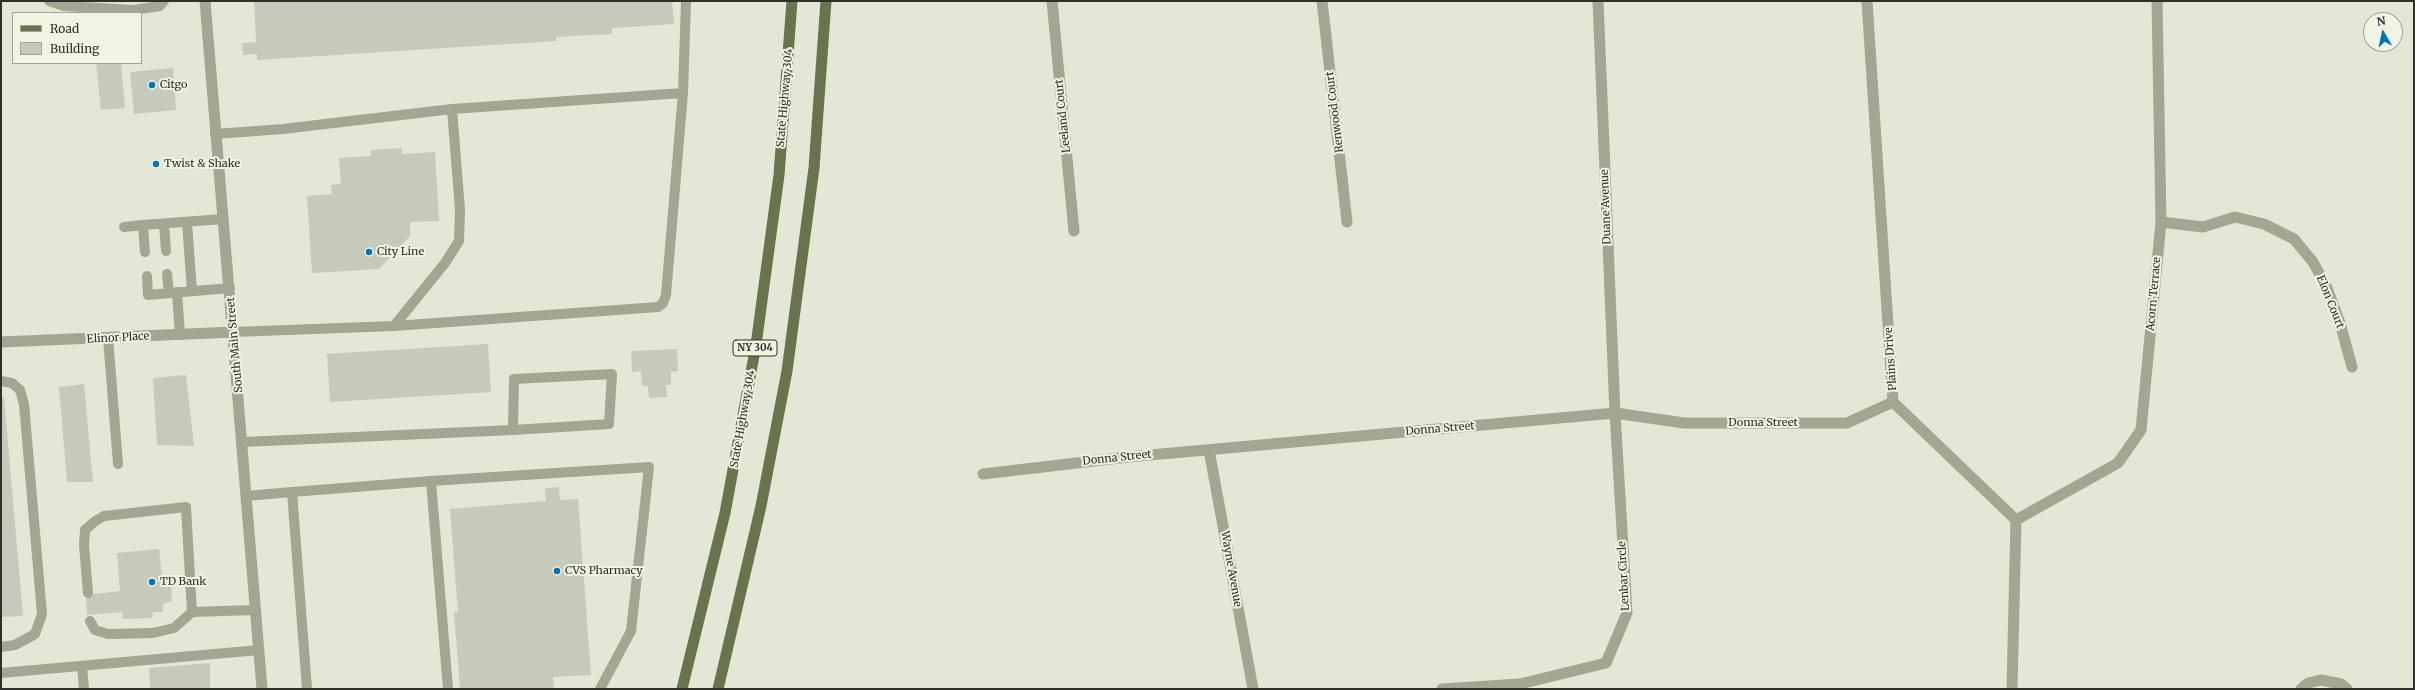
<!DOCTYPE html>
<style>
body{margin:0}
#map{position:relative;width:2415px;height:690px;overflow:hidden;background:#e2e7d6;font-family:Merriweather,serif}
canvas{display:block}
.frame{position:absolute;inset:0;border:2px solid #2e302a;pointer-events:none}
.legend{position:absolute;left:12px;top:12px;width:130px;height:52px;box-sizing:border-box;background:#eff4e3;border:1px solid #a2a699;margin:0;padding:5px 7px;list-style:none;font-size:12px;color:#2e302a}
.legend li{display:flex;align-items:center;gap:8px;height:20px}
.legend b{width:20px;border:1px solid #a2a699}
.north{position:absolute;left:2363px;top:12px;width:40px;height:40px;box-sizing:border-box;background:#eff4e3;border:1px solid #a2a699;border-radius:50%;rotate:351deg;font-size:11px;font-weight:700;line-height:16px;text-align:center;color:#2e302a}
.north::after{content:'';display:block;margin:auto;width:14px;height:18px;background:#0073bd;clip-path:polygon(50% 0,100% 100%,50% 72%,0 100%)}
</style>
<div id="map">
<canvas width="2415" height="690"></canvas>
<div class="frame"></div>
<ul class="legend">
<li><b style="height:5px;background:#69744d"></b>Road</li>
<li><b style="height:11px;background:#c5caba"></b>Building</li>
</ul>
<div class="north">N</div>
</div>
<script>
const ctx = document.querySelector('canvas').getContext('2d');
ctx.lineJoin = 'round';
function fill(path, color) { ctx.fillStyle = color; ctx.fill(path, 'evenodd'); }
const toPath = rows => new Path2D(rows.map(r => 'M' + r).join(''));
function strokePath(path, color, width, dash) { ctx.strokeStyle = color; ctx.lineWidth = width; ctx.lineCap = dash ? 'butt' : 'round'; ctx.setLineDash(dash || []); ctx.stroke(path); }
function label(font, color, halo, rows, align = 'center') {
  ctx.font = font + ' Merriweather,serif'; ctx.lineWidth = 4; ctx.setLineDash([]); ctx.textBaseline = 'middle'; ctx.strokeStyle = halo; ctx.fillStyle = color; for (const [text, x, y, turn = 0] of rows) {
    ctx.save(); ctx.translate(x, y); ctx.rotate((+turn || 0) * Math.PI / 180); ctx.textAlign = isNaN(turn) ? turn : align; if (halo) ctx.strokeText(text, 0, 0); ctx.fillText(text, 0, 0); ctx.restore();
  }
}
const building = toPath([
 [254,1,672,1,674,24,612,28,612,34,556,37,556,41,257,60,257,54,243,55,242,43,256,42],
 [96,63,121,63,125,108,101,110],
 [173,68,176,110,134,114,130,72],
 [402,148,402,154,435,152,439,221,410,222,410,236,379,269,312,273,307,196,332,194,331,185,341,184,339,158,371,156,371,150],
 [488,344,491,392,330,402,327,354],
 [677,349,678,371,671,372,671,385,666,385,667,397,649,398,648,386,642,386,641,371,632,372,631,351],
 [186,375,194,446,157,445,153,378],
 [84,384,93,482,67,482,59,387],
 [4,397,23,616,1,617,1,398],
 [559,487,560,500,578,499,591,675,553,677,554,689,460,689,454,612,458,612,450,509,546,501,545,488],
 [159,549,162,576,171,577,172,601,163,604,163,612,153,612,152,618,123,619,122,612,87,615,86,595,120,591,117,553],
 [210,663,210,689,150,689,149,668]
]);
const service = toPath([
 [49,1,64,6,133,10,160,6,164,1],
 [683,93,686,1],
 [215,134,283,129,452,109,683,93,666,295,663,303,658,307,394,326,234,332],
 [187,222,192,291],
 [164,224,166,251],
 [124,227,143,225],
 [145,252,143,225,223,219],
 [167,274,169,293],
 [147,276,148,295,230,288],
 [177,292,180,335],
 [394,326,445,263,459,241,460,210,452,109],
 [108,338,118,464],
 [1,381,12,383,20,390,24,404,42,614,35,634,15,645,1,647],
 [243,442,513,430,609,424,612,374,514,379,513,430],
 [431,481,649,467,631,631,600,689],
 [246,496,292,492],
 [88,593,84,545,85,530,94,522,104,516,186,507,192,612],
 [90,621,95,630,108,634,153,633,174,628,192,612,255,610],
 [82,667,84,689],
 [1,673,259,650],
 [307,689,292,492,431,481,448,689]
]);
const minor = toPath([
 [1052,1,1074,231],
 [1322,1,1347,222],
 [1867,1,1893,402,2016,520,2012,689],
 [2161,222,2203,227,2235,217,2264,224,2294,239,2313,262,2327,288,2340,323,2352,367],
 [1,342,234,332],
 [1209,450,1253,689],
 [983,474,1128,457,1615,413,1684,423,1847,423,1893,402],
 [2016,520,2118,463,2141,430,2161,222,2157,1],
 [1442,689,1520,684,1606,663,1627,613,1615,413,1598,1],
 [2301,689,2308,683,2321,680,2341,684,2347,689]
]);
const tertiary = toPath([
 [205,1,262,689]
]);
const primary = toPath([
 [682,689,725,513,756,345,779,175,792,1],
 [718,689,761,506,787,371,814,168,826,1]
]);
const markers = [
 [152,85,4,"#0073bd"],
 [156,164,4,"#0073bd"],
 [369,252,4,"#0073bd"],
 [557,571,4,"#0073bd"],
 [152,582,4,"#0073bd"]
];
const shields = [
 [755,348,44]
];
const shieldNames = [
 ["NY 304",755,348]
];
const poiNames = [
 ["Citgo",160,85],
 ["Twist & Shake",164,164],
 ["City Line",377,252],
 ["CVS Pharmacy",565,571],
 ["TD Bank",160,582]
];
const streetNames = [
 ["State Highway 304",785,98,-85],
 ["Renwood Court",1335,112,-97],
 ["Leeland Court",1063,116,-96],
 ["Duane Avenue",1606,207,-92],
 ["Acorn Terrace",2154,294,-85],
 ["Elon Court",2330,302,68],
 ["Elinor Place",118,338,-3],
 ["South Main Street",235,345,-95],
 ["Plains Drive",1891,359,-94],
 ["State Highway 304",743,419,-80],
 ["Donna Street",1763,423],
 ["Donna Street",1440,429,-5],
 ["Donna Street",1117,458,-6],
 ["Wayne Avenue",1231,569,80],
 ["Lenbar Circle",1624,576,-93]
];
fill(building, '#c5caba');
strokePath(service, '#a1a792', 10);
strokePath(minor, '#a1a792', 11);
strokePath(tertiary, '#a1a792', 11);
strokePath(primary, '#69744d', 11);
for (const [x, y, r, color] of markers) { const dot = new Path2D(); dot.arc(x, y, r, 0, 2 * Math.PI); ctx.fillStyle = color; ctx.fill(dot); strokePath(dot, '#eff4e3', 1.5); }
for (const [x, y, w] of shields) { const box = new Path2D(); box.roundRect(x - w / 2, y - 8, w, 16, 3); ctx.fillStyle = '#eff4e3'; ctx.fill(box); strokePath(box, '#2e302a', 1); }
label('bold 10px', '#2e302a', null, shieldNames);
label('11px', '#2e302a', '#eff4e3', poiNames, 'left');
label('11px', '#2e302a', '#eff4e3', streetNames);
</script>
